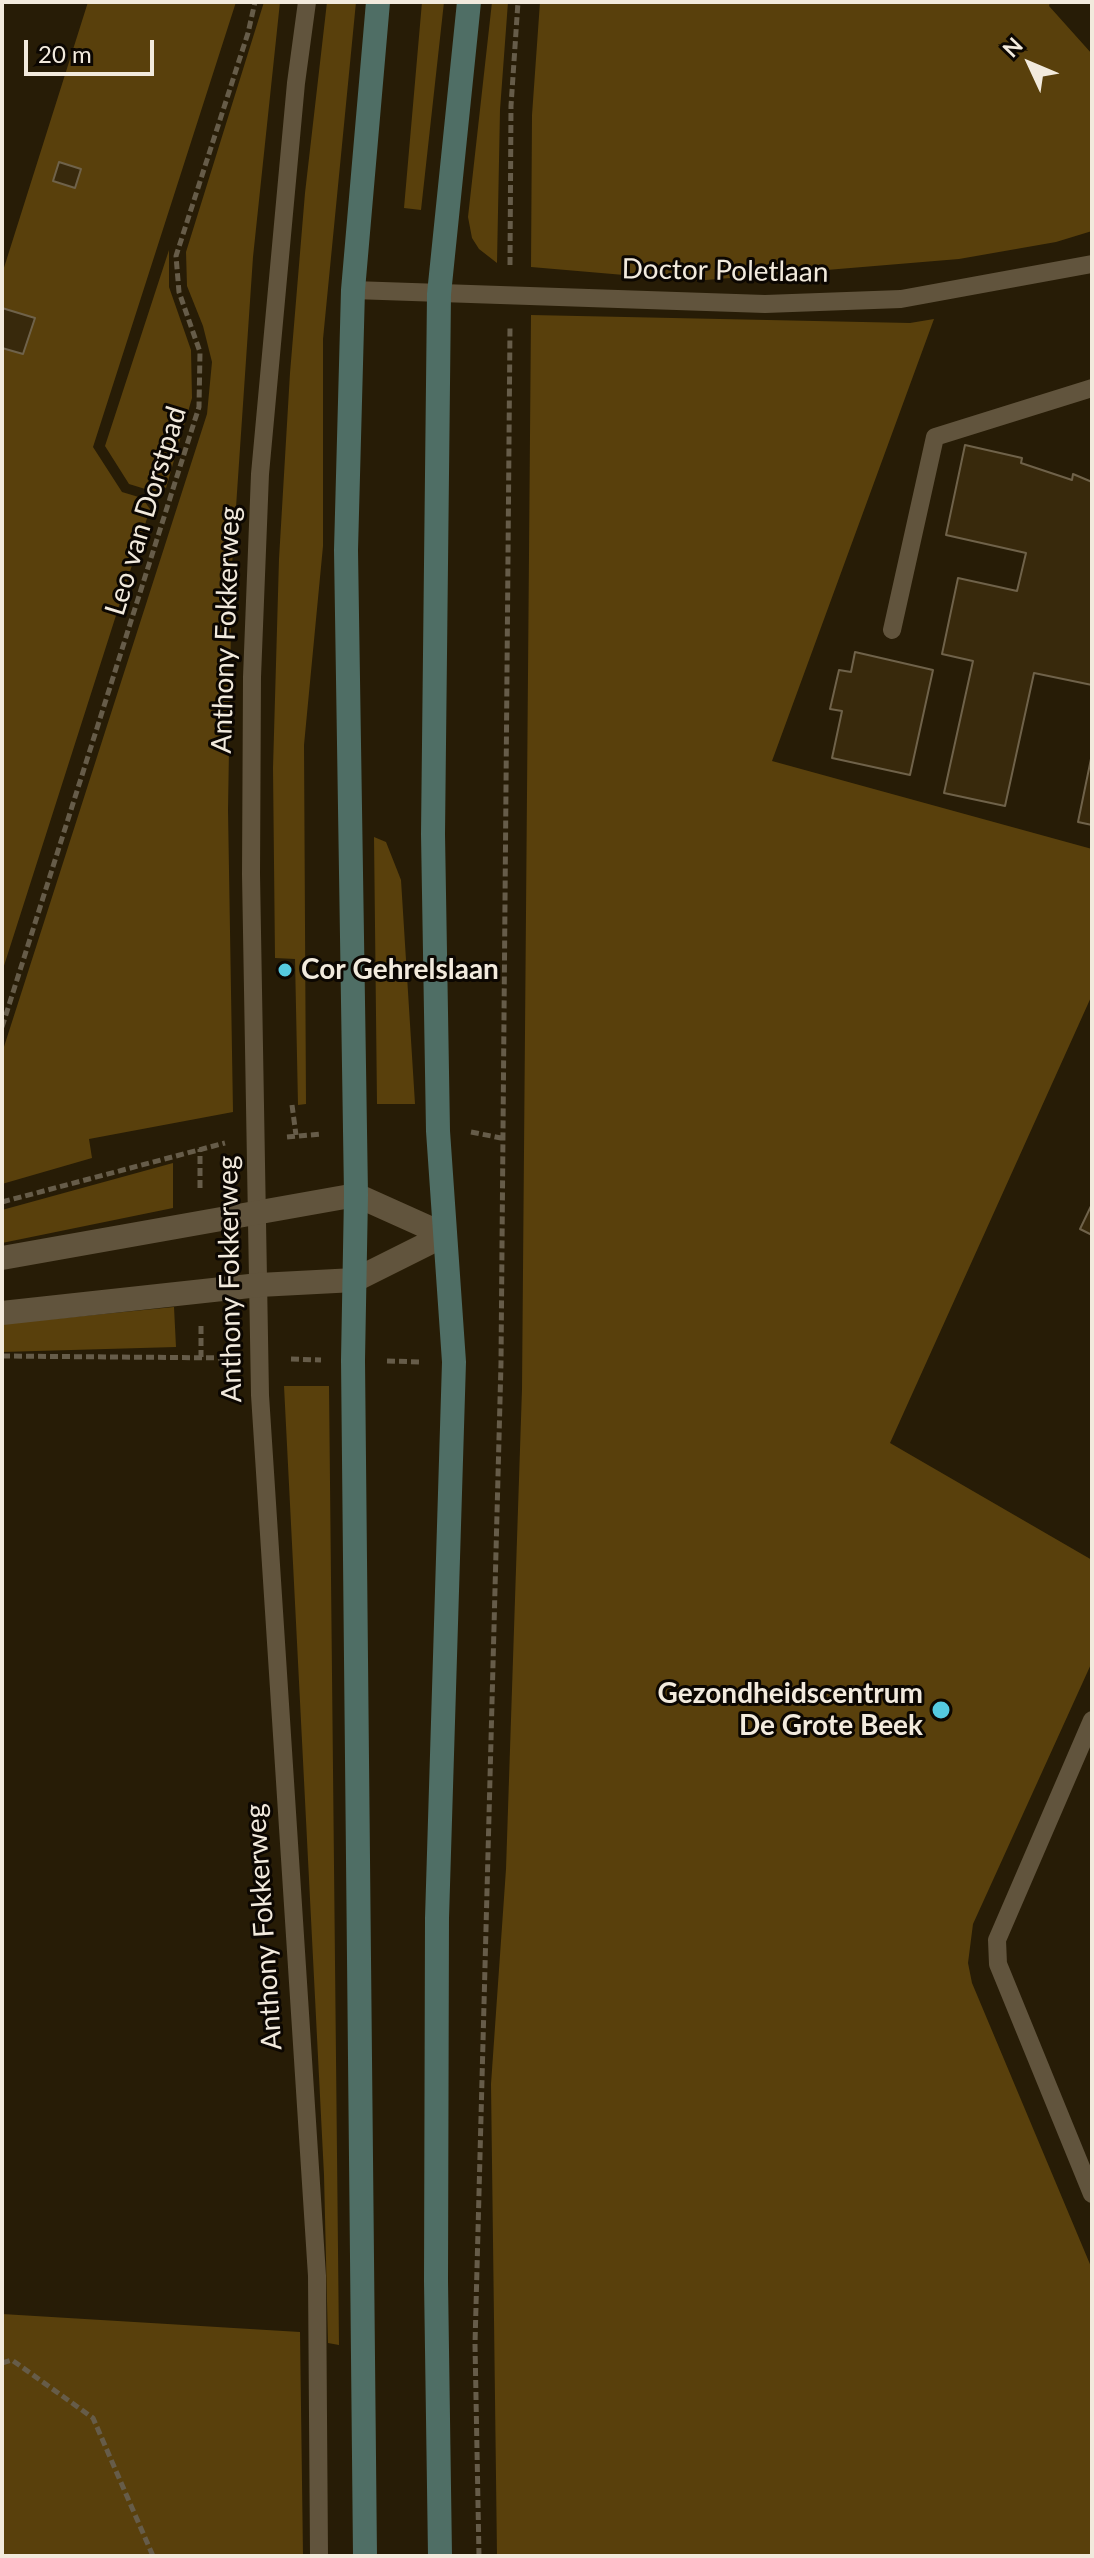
<!DOCTYPE html>
<html>
<head>
<meta charset="utf-8">
<style>
  body { margin:0 }
  #map { position:relative; width:1094px; height:2558px; overflow:hidden; background:#271c06; font-family:Lato,sans-serif }
  canvas { display:block }
  .frame { position:absolute; inset:0; border:4px solid #f2eadd; pointer-events:none }
  .north { position:absolute; left:990px; top:24px; width:80px; height:80px; -webkit-text-stroke:6px #0c0702; paint-order:stroke; rotate:314deg; font-size:22px; font-weight:700; line-height:32px; text-align:center; color:#f2eadd }
  .north::after { content:''; display:block; margin:auto; width:28px; height:36px; background:#f2eadd; clip-path:polygon(50% 0,100% 100%,50% 72%,0 100%) }
  .scale { position:absolute; left:24px; top:40px; width:130px; height:36px; box-sizing:border-box; border:4px solid #f2eadd; border-top:0; padding-left:10px; font-size:24px; line-height:28px; white-space:nowrap; color:#f2eadd; -webkit-text-stroke:6px #0c0702; paint-order:stroke }
</style>
</head>
<body>
<div id="map">
<canvas width="1094" height="2558"></canvas>
<div class="frame"></div>
<div class="north">N</div>
<div class="scale">20 m</div>
</div>
<script>
const ctx = document.querySelector('canvas').getContext('2d');
ctx.lineJoin = 'round';
function fillPath(path, color) { ctx.fillStyle = color; ctx.fill(path, 'evenodd'); }
const shape = rows => new Path2D(rows.map(r => 'M' + r).join(''));
function stroke(path, color, width, dash) { ctx.strokeStyle = color; ctx.lineWidth = width; ctx.lineCap = dash ? 'butt' : 'round'; ctx.setLineDash(dash || []); ctx.stroke(path); }
function drawText(font, color, halo, rows, align = 'center') {
  ctx.font = font + ' Lato,sans-serif'; ctx.lineWidth = 6; ctx.setLineDash([]); ctx.textBaseline = 'middle'; ctx.strokeStyle = halo; ctx.fillStyle = color; for (const [text, x, y, turn = 0] of rows) {
    ctx.save(); ctx.translate(x, y); ctx.rotate((+turn || 0) * Math.PI / 180); ctx.textAlign = isNaN(turn) ? turn : align; if (halo) ctx.strokeText(text, 0, 0); ctx.fillText(text, 0, 0); ctx.restore();
  }
}
const green = shape([
  [88,2,236,2,93,447,122,492,142,498,150,509,2,972,2,274],
  [264,2,280,2,253,257,232,566,228,810,233,1112,89,1139,92,1158,2,1184,2,1053,207,414,212,362,203,326,187,286,186,252],
  [327,2,356,2,323,339,323,546,304,745,306,1104,298,1105,295,959,275,958,273,768,279,559,290,373,305,193],
  [422,2,444,2,421,210,404,208],
  [492,2,508,2,500,110,497,263,479,249,472,238,468,217],
  [540,2,1050,2,1049,6,1092,54,1092,231,1056,242,959,259,694,281,531,267,532,115],
  [169,250,169,287,191,350,192,398,166,488,158,485,155,492,129,484,105,446],
  [531,315,910,323,934,319,772,761,1092,849,1092,995,890,1443,1092,1560,1092,1662,973,1924,968,1963,972,1983,1092,2269,1092,2556,497,2556,491,2084,506,1869,522,1389],
  [374,837,386,842,401,880,415,1104,377,1104],
  [173,1163,173,1208,2,1243,2,1210],
  [174,1307,176,1347,2,1352,2,1324],
  [284,1386,329,1386,339,2345,328,2343,324,2175],
  [2,2314,300,2332,303,2556,2,2556]
]);
const building = shape([
  [59,162,81,169,75,188,53,181,59,162],
  [2,308,35,318,23,354,2,348,2,308],
  [965,445,1022,458,1021,463,1072,480,1073,474,1092,482,1092,685,1034,673,1005,806,944,793,973,661,942,654,958,578,1017,591,1026,553,946,535,965,445],
  [855,652,933,670,910,775,832,758,842,711,830,709,839,670,851,672,855,652],
  [1092,754,1092,825,1078,822,1092,754],
  [1092,1204,1092,1235,1080,1229,1092,1204]
]);
const path = shape([
  [510,265,511,106,518,2],
  [2,1027,199,407,200,352,179,292,176,256,248,33,255,2],
  [292,1105,296,1135],
  [471,1132,501,1138],
  [287,1137,321,1134],
  [200,1188,200,1149],
  [2,1202,225,1143],
  [201,1326,201,1357],
  [2,1356,229,1358],
  [291,1359,321,1360],
  [387,1361,421,1362],
  [2,2363,12,2360,93,2418,153,2556],
  [479,2556,475,2344,501,1363,510,327]
]);
const service = shape([
  [307,2,296,83,260,474,252,677,251,874,260,1395,317,2276,319,2556],
  [353,290,765,304,901,299,1092,264],
  [892,630,935,437,1092,388],
  [1092,1720,997,1940,998,1964,1092,2194]
]);
const tertiary = shape([
  [2,1258,356,1195,445,1235,355,1280,259,1285,2,1313]
]);
const secondary = shape([
  [365,2556,353,1360,356,1195,346,550,353,290,378,2],
  [440,2556,436,2281,437,1918,454,1362,438,1131,433,834,439,294,469,2]
]);
const markers = [
  [285,970,8,"#55cae0"],
  [941,1710,10,"#55cae0"]
];
const streetNames = [
  ["Doctor Poletlaan",725,271,1],
  ["Leo van Dorstpad",146,511,-73],
  ["Anthony Fokkerweg",226,630,-88],
  ["Anthony Fokkerweg",230,1279,-91],
  ["Anthony Fokkerweg",264,1927,-94]
];
const poiNames = [
  ["Cor Gehrelslaan",301,970],
  ["Gezondheidscentrum",923,1694,"right"],
  ["De Grote Beek",923,1726,"right"]
];
fillPath(green, '#59400c');
fillPath(building, '#38290c');
stroke(building, '#6f624a', 2);
stroke(path, '#665c49', 5, [8, 4]);
stroke(service, '#61543d', 18);
stroke(tertiary, '#61543d', 24);
stroke(secondary, '#4f6e65', 24);
for (const [x, y, r, color] of markers) { const dot = new Path2D(); dot.arc(x, y, r, 0, 2 * Math.PI); ctx.fillStyle = color; ctx.fill(dot); stroke(dot, '#0c0702', 3); }
drawText('28px', '#f2eadd', '#0c0702', streetNames);
drawText('bold 28px', '#f2eadd', '#0c0702', poiNames, 'left');
</script>
</body>
</html>
